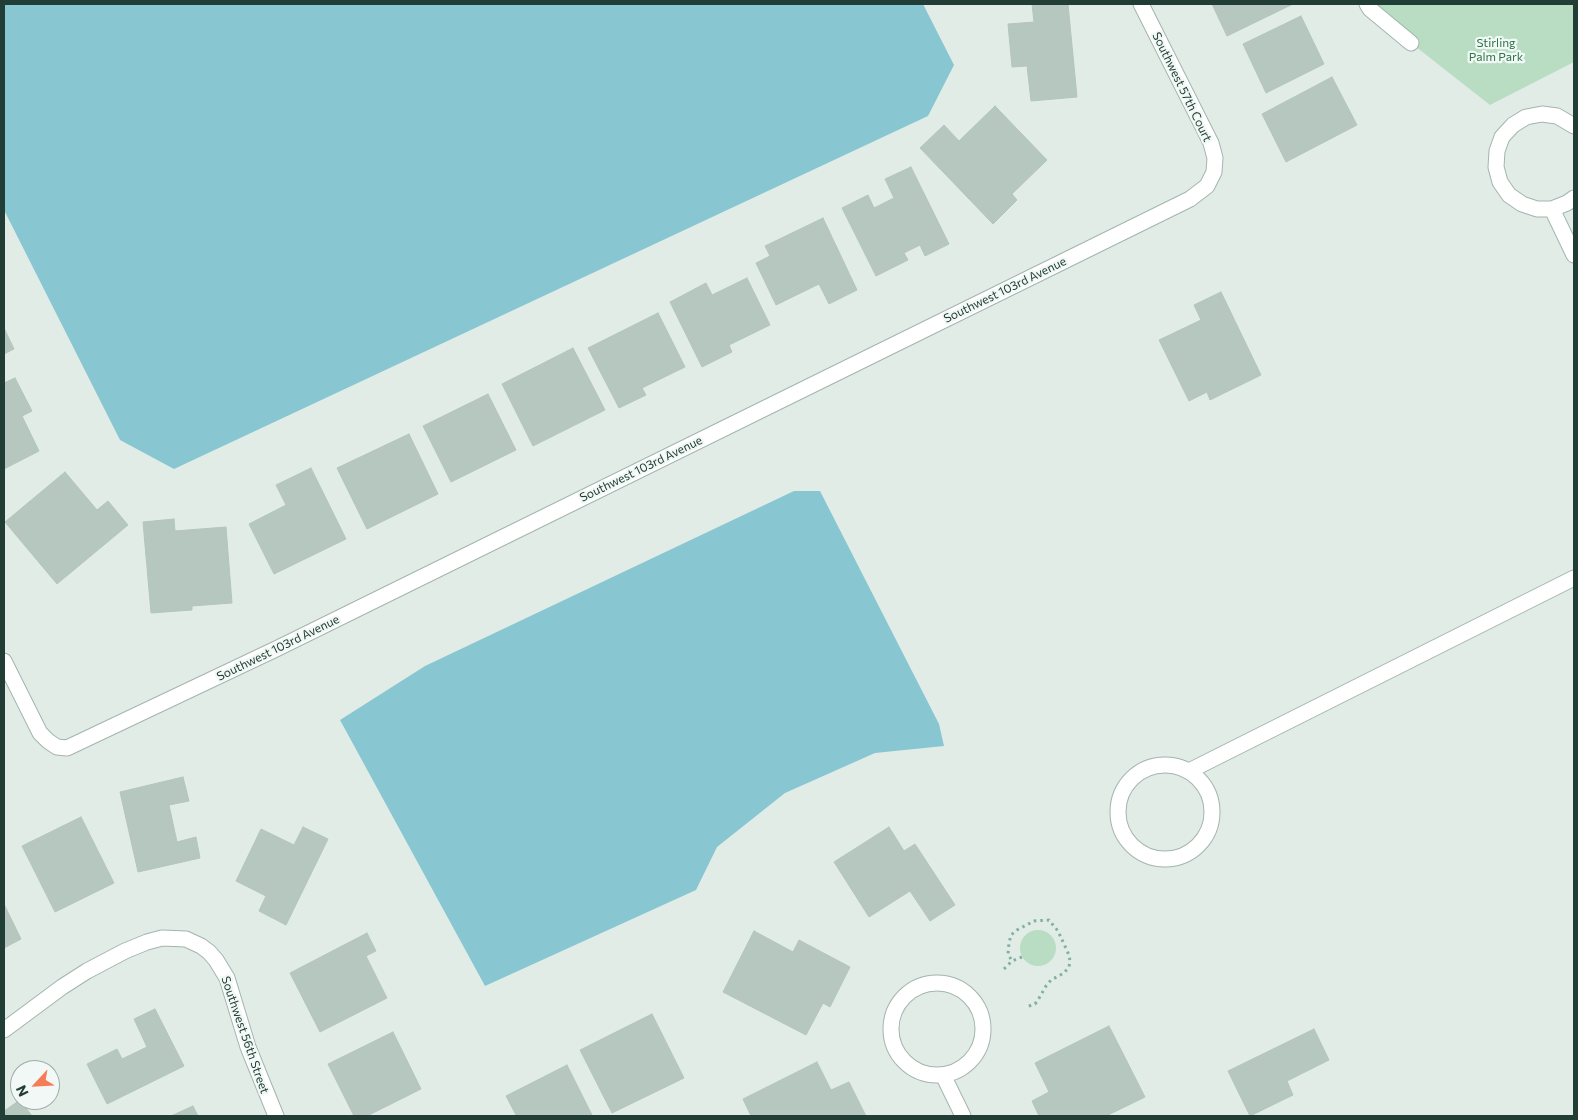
<!DOCTYPE html>
<html>
<head>
<meta charset="utf-8">
<style>
  body { margin:0 }
  #map { position:relative; width:1578px; height:1120px; overflow:hidden; background:#e1ece7; font-family:Commissioner,sans-serif }
  canvas { display:block }
  .frame { position:absolute; inset:0; border:5px solid #213d35; pointer-events:none }
  .north { position:absolute; left:10px; top:1060px; width:50px; height:50px; box-sizing:border-box; background:#f2f8f5; border:1px solid #9eada8; border-radius:50%; rotate:245deg; font-size:14px; font-weight:700; line-height:20px; text-align:center; color:#213d35 }
  .north::after { content:''; display:block; margin:auto; width:18px; height:22px; background:#f47d57; clip-path:polygon(50% 0,100% 100%,50% 72%,0 100%) }
</style>
</head>
<body>
<div id="map">
<canvas width="1578" height="1120"></canvas>
<div class="frame"></div>
<div class="north">N</div>
</div>
<script>
const ctx = document.querySelector('canvas').getContext('2d');
ctx.lineJoin = 'round';
function fillPath(path, color) { ctx.fillStyle = color; ctx.fill(path, 'evenodd'); }
const shape = rows => new Path2D(rows.map(r => 'M' + r).join(''));
function stroke(path, color, width, dash) { ctx.strokeStyle = color; ctx.lineWidth = width; ctx.lineCap = dash ? 'butt' : 'round'; ctx.setLineDash(dash || []); ctx.stroke(path); }
function drawText(font, color, halo, rows, align = 'center') {
  ctx.font = font + ' Commissioner,sans-serif'; ctx.lineWidth = 4.5; ctx.setLineDash([]); ctx.textBaseline = 'middle'; ctx.strokeStyle = halo; ctx.fillStyle = color; for (const [text, x, y, turn = 0] of rows) {
    ctx.save(); ctx.translate(x, y); ctx.rotate((+turn || 0) * Math.PI / 180); ctx.textAlign = isNaN(turn) ? turn : align; if (halo) ctx.strokeText(text, 0, 0); ctx.fillText(text, 0, 0); ctx.restore();
  }
}
const green = shape([
  [1367,4,1574,4,1574,62,1490,105,1411,43],
  '1020 948a18 18 0 1 1 36 0a18 18 0 1 1-36 0Z'
]);
const water = shape([
  [4,4,923,4,954,65,928,116,174,469,120,440,4,210],
  [794,491,820,491,939,724,944,746,875,753,785,793,717,847,696,890,485,986,340,720,425,666]
]);
const building = shape([
  [1032,4,1068,4,1077,97,1031,101,1027,66,1012,67,1008,24,1034,22,1032,4],
  [1212,4,1293,4,1227,36,1212,4],
  [1301,16,1324,64,1266,93,1243,44,1301,16],
  [1332,77,1357,125,1286,162,1262,114,1332,77],
  [995,106,1047,160,1012,194,1017,200,993,224,920,148,944,125,959,141,995,106],
  [911,167,949,244,925,256,920,245,904,253,908,260,876,276,842,208,868,195,874,208,894,198,885,179,911,167],
  [823,218,857,290,829,304,819,284,776,305,756,263,770,256,765,246,823,218],
  [747,278,770,325,729,345,732,352,702,367,670,302,706,283,712,295,747,278],
  [1221,292,1261,375,1210,400,1207,392,1189,401,1159,340,1201,320,1194,305,1221,292],
  [658,313,685,367,642,388,646,395,619,408,588,348,658,313],
  [4,328,14,349,4,354,4,328],
  [573,348,605,410,533,446,502,384,573,348],
  [15,378,32,411,22,416,39,451,4,469,4,383,15,378],
  [488,394,516,450,451,482,423,426,488,394],
  [409,434,438,494,367,529,337,468,409,434],
  [311,468,346,539,274,574,249,524,286,505,276,485,311,468],
  [65,472,97,510,108,501,128,525,57,584,5,522,65,472],
  [174,519,175,531,226,527,232,603,192,606,192,610,151,613,143,522,174,519],
  [183,777,189,801,169,805,177,842,196,837,200,858,138,872,120,792,183,777],
  [81,817,114,883,55,912,22,846,81,817],
  [303,827,328,839,286,925,259,911,266,896,236,881,261,829,294,845,303,827],
  [889,827,904,851,915,844,955,905,930,921,910,891,869,917,834,862,889,827],
  [4,904,21,939,4,948,4,904],
  [754,931,793,952,799,940,850,967,830,1007,823,1003,806,1035,723,992,754,931],
  [367,933,376,951,366,956,387,998,320,1032,290,973,367,933],
  [155,1009,184,1066,107,1104,87,1064,117,1049,122,1059,147,1047,134,1019,155,1009],
  [652,1014,684,1078,612,1113,580,1050,652,1014],
  [1109,1026,1145,1097,1106,1116,1039,1116,1032,1101,1049,1092,1035,1063,1109,1026],
  [1314,1029,1329,1060,1287,1081,1293,1095,1250,1116,1228,1071,1314,1029],
  [393,1032,421,1089,367,1116,354,1116,328,1064,393,1032],
  [817,1062,831,1090,849,1082,866,1116,751,1116,743,1099,817,1062],
  [567,1065,592,1115,588,1116,514,1116,516,1115,506,1096,567,1065],
  [20,1100,32,1116,4,1116,4,1111,20,1100],
  [193,1106,198,1116,171,1116,193,1106]
]);
const path = shape([
  [1022,957,1012,961,1008,954,1009,943,1011,935,1017,930,1034,921,1049,920,1058,931,1069,955,1070,961,1069,967,1064,973,1051,980,1046,986,1038,1000,1035,1004,1026,1007],
  [1004,969,1012,961]
]);
const minor = shape([
  [1367,4,1370,9,1411,43],
  [1574,126,1557,116,1542,114,1526,117,1513,125,1502,137,1497,151,1496,167,1500,182,1509,195,1522,204,1537,209,1552,209,1567,203,1574,198],
  [1552,209,1574,255],
  [4,661,40,733,48,741,57,747,67,748,276,649,1190,199,1207,186,1214,172,1215,158,1211,143,1141,4],
  '1118 812a47 47 0 1 1 94 0a47 47 0 1 1-94 0Z',
  [1189,771,1574,578],
  '891 1029a46 46 0 1 1 92 0a46 46 0 1 1-92 0Z',
  [4,1030,62,987,87,971,125,951,147,942,162,938,186,939,201,946,209,952,216,960,227,978,248,1047,276,1116],
  [943,1075,963,1116]
]);
const parkNames = [
  ["Stirling",1496,43],
  ["Palm Park",1496,57]
];
const streetNames = [
  ["Southwest 57th Court",1182,87,64],
  ["Southwest 103rd Avenue",1005,290,-26],
  ["Southwest 103rd Avenue",641,469,-26],
  ["Southwest 103rd Avenue",278,648,-26],
  ["Southwest 56th Street",245,1035,71]
];
fillPath(green, '#b9ddc3');
fillPath(water, '#88c7d2');
fillPath(building, '#b6c7c0');
stroke(building, '#b3c5be', 1);
stroke(minor, '#a4b4ae', 17);
stroke(path, '#81b0a1', 3, [2.5, 4]);
stroke(minor, '#fff', 15);
drawText('12px', '#2b7447', '#f2f8f5', parkNames);
drawText('12px', '#213d35', '#f2f8f5', streetNames);
</script>
</body>
</html>
